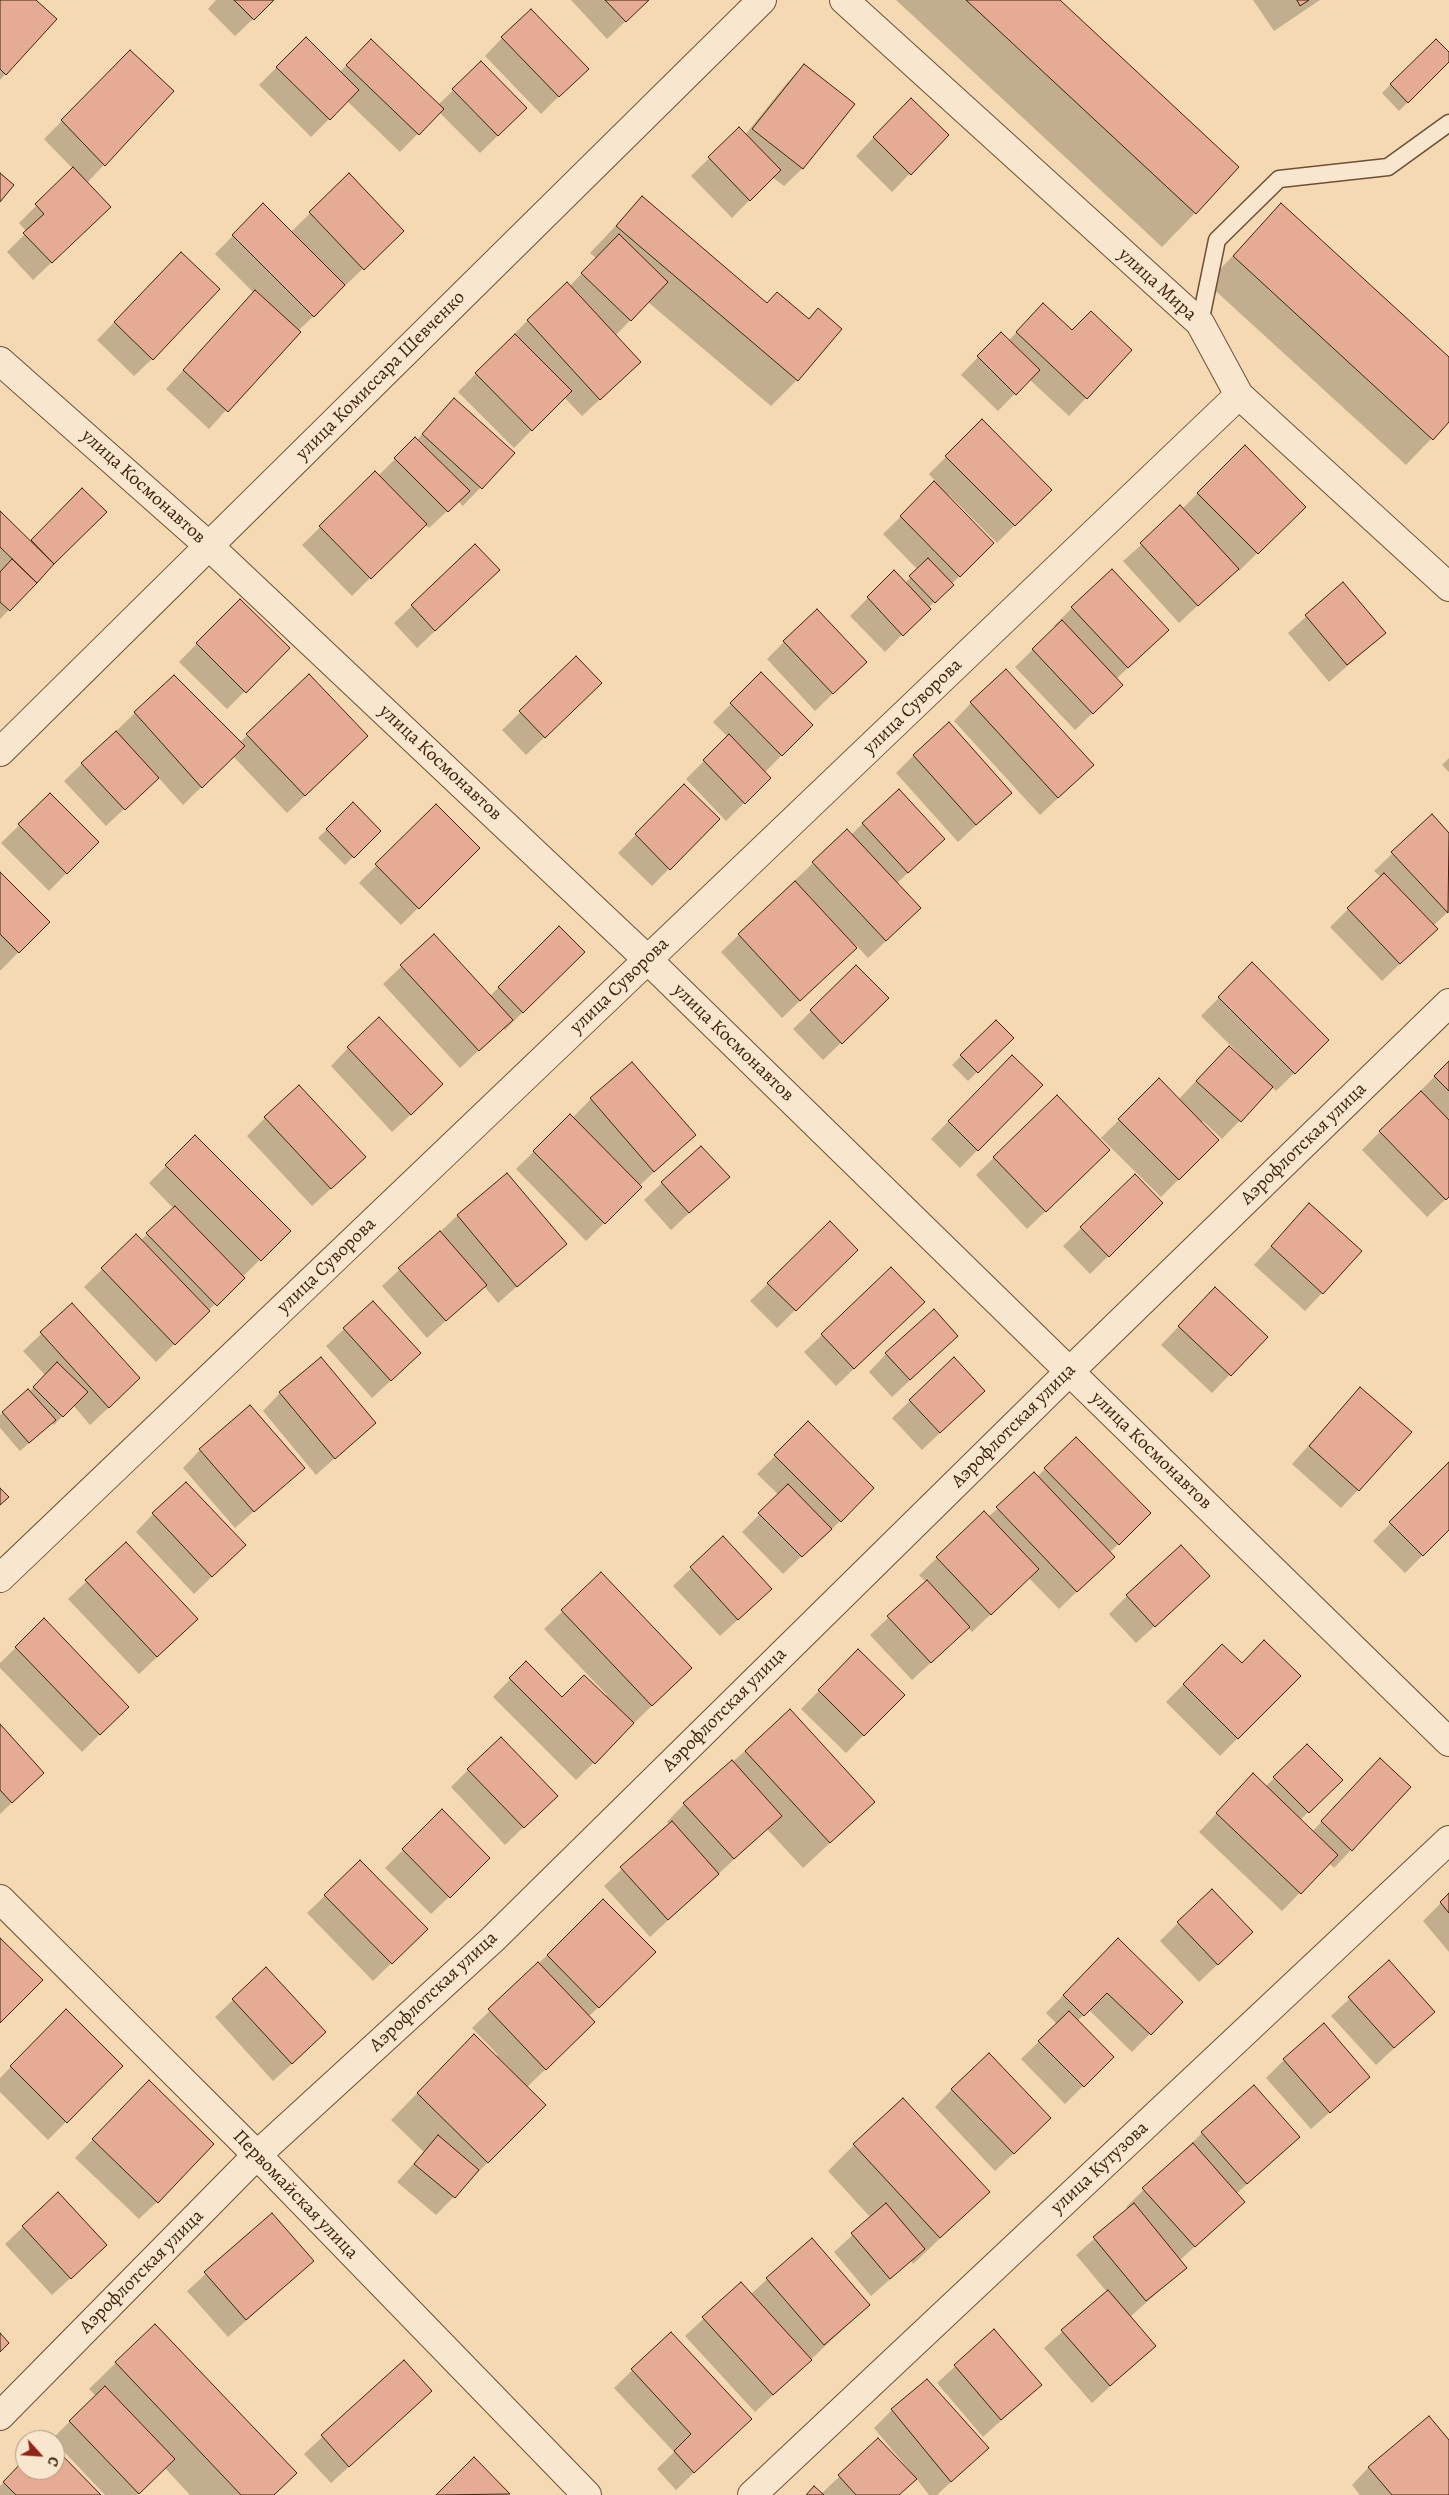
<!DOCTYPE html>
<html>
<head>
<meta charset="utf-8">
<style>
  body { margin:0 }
  #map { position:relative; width:1449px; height:2495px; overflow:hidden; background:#f4d9b3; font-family:Alegreya,serif }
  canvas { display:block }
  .north { position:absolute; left:15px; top:2430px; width:50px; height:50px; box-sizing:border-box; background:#f8e6ce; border:1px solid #af9881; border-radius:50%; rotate:116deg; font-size:14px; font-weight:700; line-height:20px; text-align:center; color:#41220e }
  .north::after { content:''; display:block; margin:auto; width:18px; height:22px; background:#8f2418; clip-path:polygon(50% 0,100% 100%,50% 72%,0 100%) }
</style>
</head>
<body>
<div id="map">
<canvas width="1449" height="2495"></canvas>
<div class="north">С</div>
</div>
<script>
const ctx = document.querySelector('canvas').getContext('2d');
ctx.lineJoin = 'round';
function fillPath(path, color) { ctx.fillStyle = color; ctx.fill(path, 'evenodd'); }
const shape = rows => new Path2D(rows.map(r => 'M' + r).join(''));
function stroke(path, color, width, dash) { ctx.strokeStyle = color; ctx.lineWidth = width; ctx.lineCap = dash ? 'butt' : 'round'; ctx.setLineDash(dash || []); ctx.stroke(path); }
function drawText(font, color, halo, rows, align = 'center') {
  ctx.font = font + ' Alegreya,serif'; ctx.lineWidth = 4.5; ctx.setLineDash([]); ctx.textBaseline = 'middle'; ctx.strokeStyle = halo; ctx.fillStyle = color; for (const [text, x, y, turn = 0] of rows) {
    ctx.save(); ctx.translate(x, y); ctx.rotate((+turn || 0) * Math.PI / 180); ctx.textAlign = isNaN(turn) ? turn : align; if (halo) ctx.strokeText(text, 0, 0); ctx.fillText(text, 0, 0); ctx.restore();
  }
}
const shadow = shape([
  [0,0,34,0,5,74,0,80],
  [216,0,273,0,235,36,208,9],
  [571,0,648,0,607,39],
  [896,0,1058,0,1195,213,1162,247],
  [1253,0,1320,0,1274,31],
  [306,38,340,72,353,58,438,105,481,63,526,108,480,153,439,112,400,152,347,101,311,137,259,85],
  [502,38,569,86,541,114,485,56],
  [1436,40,1449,54,1449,61,1399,111,1382,93],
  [130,52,172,91,87,183,92,224,33,280,7,252,27,232,19,223,73,169,44,139],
  [804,65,853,105,802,169,784,186,772,177,732,218,691,176,739,129,745,135,787,83],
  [893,117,947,135,892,192,856,156],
  [349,175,402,231,298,331,209,429,166,389,254,293,215,254,263,205,291,232],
  [642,198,766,304,808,320,818,310,797,380,771,406,648,302,615,336,621,380,582,416,564,397,514,448,458,392,528,320,569,287,596,258,590,253],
  [1281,205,1449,359,1449,420,1406,465,1207,283],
  [164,271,152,359,134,376,97,340],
  [1026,323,1086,398,1069,416,1029,379,998,411,961,375,1001,333,1009,340],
  [437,418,513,453,463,506,458,501,429,528,424,524,352,596,302,545,375,473,378,476,415,439,417,440],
  [982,421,1050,490,997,543,949,495,948,497,992,543,885,652,850,616,894,572,905,583,918,570,883,534,936,482,929,474],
  [1245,447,1304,507,1239,571,1237,569,1179,623,1123,561,1182,509],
  [82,490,105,512,0,619,0,513,30,542],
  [1343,583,1385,633,1329,682,1288,633],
  [481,588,417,648,394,623,412,606],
  [240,600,288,648,227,709,179,662],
  [1072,608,1149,648,1116,679,1104,702,1075,730,1015,667,1056,627,1054,626],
  [784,642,848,679,815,711,767,659],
  [576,658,582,701,526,755,502,730],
  [761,674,812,725,764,773,769,778,726,821,686,779,728,737,713,722],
  [309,676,349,754,287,813,233,756,183,805,158,777,106,826,64,781,135,713,239,743],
  [971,703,1074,783,1040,815,954,721],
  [914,755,1011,793,958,842,896,773],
  [1449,758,1449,772,1442,765],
  [684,786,718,819,652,886,618,853],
  [50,795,97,842,49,891,1,843],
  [353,804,379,831,345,865,318,838],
  [436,805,478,848,401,925,359,883],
  [1432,816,1449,835,1449,911,1433,926,1418,947,1382,981,1330,927,1381,877,1374,871],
  [863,823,926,856,896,884,902,926,868,958,857,946,782,1018,721,952,813,863,851,835],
  [0,873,48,922,1,970,0,970],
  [559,928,583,952,505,1030,503,1028,460,1068,383,984,434,936,490,996],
  [1252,964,1328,1040,1276,1091,1272,1087,1222,1139,1203,1121,1201,1123,1218,1140,1161,1197,1101,1138,1159,1080,1178,1100,1211,1065,1241,1056,1201,1016],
  [856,967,869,1016,823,1060,793,1029],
  [996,1021,1012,1038,968,1081,952,1065],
  [348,1048,424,1102,392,1132,331,1066],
  [1012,1057,1041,1085,960,1168,931,1139],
  [1449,1062,1449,1196,1427,1217,1362,1150],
  [1057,1096,1091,1168,1027,1229,976,1175],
  [591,1099,694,1135,639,1186,641,1187,586,1241,516,1169,570,1116,572,1118],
  [265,1118,346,1175,312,1206,247,1136],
  [195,1137,289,1231,156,1362,84,1287,136,1236,140,1241,174,1209,149,1183],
  [507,1174,565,1244,498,1303,484,1286,427,1338,382,1286,457,1216],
  [1135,1176,1162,1203,1090,1274,1063,1246],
  [728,1177,671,1230,644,1200,662,1183],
  [1309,1205,1322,1293,1305,1311,1254,1265],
  [830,1223,856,1250,777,1328,750,1301],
  [373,1302,401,1371,372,1398,326,1346],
  [72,1305,121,1396,90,1425,73,1405,54,1425,52,1423,20,1451,0,1428,0,1415,28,1391,29,1392,45,1375,23,1351],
  [1198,1306,1266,1337,1212,1393,1161,1345],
  [905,1320,836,1386,804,1352,822,1335],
  [939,1353,892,1397,869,1372,886,1354],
  [954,1359,984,1391,922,1450,892,1418],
  [1360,1388,1358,1490,1341,1508,1292,1464],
  [280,1393,374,1423,316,1475,263,1411],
  [808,1423,873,1488,822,1539,821,1537,783,1574,742,1532,779,1495,757,1474],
  [1076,1438,1150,1513,1109,1553,1095,1574,1059,1609,1029,1578,972,1632,968,1628,912,1680,870,1635,926,1582,919,1575,937,1558,1037,1477],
  [200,1450,303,1468,235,1528,183,1468],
  [1449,1464,1449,1529,1405,1573,1373,1541],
  [153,1514,226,1563,194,1594,136,1532],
  [723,1538,753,1606,720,1636,673,1586],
  [126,1544,178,1637,139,1674,68,1599],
  [601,1574,673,1685,576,1780,493,1697,526,1663,562,1699,607,1695,544,1629],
  [1190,1594,1136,1643,1109,1614,1127,1596],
  [44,1620,127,1707,82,1752,0,1668,0,1663],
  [1222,1645,1241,1664,1299,1676,1220,1756,1166,1702],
  [858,1651,903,1695,846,1753,801,1709],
  [0,1726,43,1773,0,1814],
  [1307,1746,1323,1798,1300,1820,1312,1832,1362,1777,1351,1850,1334,1868,1329,1863,1282,1911,1199,1832,1236,1793,1265,1787],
  [745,1751,874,1802,803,1868,767,1829,650,1937,604,1886,669,1825,667,1822,684,1804],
  [468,1770,538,1813,505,1845,451,1787],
  [442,1811,489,1858,431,1914,385,1868],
  [360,1862,426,1929,373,1981,307,1913],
  [1449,1895,1449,1952,1423,1921],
  [603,1901,637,1970,588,2017,576,2040,527,2087,544,2105,436,2215,397,2182,424,2152,391,2120,448,2062,498,2055,472,2028],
  [1178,1923,1233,1950,1199,1982,1160,1941],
  [1100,1958,1181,2002,1132,2052,1089,2010,1077,2021,1112,2057,1065,2104,1021,2059,1057,2024,1046,2013],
  [1389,1962,1433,2012,1376,2065,1331,2016],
  [233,2000,307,2050,273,2081,215,2017],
  [66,2011,121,2066,48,2140,0,2092,0,2078],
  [1284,2060,1369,2077,1311,2129,1266,2078],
  [952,2089,1032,2136,995,2171,935,2107],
  [131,2100,157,2202,139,2219,75,2158],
  [1202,2133,1280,2155,1236,2194,1243,2202,1179,2261,1185,2268,1130,2317,1154,2346,1092,2403,1044,2348,1107,2292,1076,2255,1128,2209,1126,2207],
  [854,2145,989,2192,913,2264,911,2261,871,2296,834,2252,871,2218,828,2171],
  [272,2214,313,2261,228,2337,187,2291],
  [23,2227,87,2263,52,2295,5,2244],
  [811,2239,869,2305,755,2412,685,2336,741,2284,751,2294],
  [155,2325,273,2495,190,2495,165,2468,137,2495,105,2495,52,2439,96,2396,89,2389],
  [994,2331,1040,2385,983,2437,937,2383],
  [671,2333,732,2436,676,2490,657,2469,674,2452,614,2388],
  [403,2362,412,2409,331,2483,304,2454],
  [892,2410,987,2448,937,2495,929,2495,916,2478,899,2495,807,2495,821,2494,878,2440,907,2471,908,2469,874,2428],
  [1449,2442,1449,2495,1360,2495,1352,2485,1369,2467],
  [55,2450,99,2495,0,2495,0,2486,25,2461,25,2470,55,2470],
  [474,2459,508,2494,507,2495,438,2495]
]);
const building = shape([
  [0,0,36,0,57,19,6,75,0,69,0,0],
  [234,0,274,0,254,20,234,0],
  [605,0,649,0,626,22,605,0],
  [966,0,1060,0,1239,167,1196,214,966,0],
  [1297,0,1309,0,1300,6,1297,0],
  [531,9,589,69,559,97,501,37,531,9],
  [306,37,359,90,330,120,276,67,306,37],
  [371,39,444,109,419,135,346,65,371,39],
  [1436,39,1449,52,1449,62,1408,103,1390,84,1436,39],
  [130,50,174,91,105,166,61,120,130,50],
  [481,61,527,108,498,136,452,89,481,61],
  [804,64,855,104,803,169,752,129,804,64],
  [911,98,949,135,911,175,873,137,911,98],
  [739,127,781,170,750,201,708,157,739,127],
  [73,167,111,207,52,263,23,233,44,214,35,204,73,167],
  [0,173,14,185,0,202,0,173],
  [349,173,404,231,364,270,309,212,349,173],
  [642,196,767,303,777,292,809,319,818,308,842,329,798,381,616,226,642,196],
  [263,203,345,285,314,317,232,235,263,203],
  [1281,203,1449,357,1449,422,1433,440,1233,256,1281,203],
  [619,234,668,282,631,321,581,273,619,234],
  [181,252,220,289,153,360,114,322,181,252],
  [567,282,641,362,600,400,527,320,567,282],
  [255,290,301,332,228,412,183,370,255,290],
  [1043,303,1072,330,1091,311,1132,350,1087,399,1016,332,1043,303],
  [1001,332,1040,370,1016,395,977,356,1001,332],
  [515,334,572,391,532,431,475,373,515,334],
  [454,398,515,453,482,489,422,434,454,398],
  [982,419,1052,490,1015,526,945,456,982,419],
  [415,437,470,491,448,512,394,458,415,437],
  [1245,445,1306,507,1258,554,1197,493,1245,445],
  [375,471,427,524,371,579,319,526,375,471],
  [934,481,994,543,960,577,900,516,934,481],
  [82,488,107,512,54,564,31,540,82,488],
  [1180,505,1239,569,1198,606,1140,543,1180,505],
  [0,511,54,564,37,583,0,547,0,511],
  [475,544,500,570,435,631,411,605,475,544],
  [928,558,954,585,935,603,909,576,928,558],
  [12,559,37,583,10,611,0,602,0,572,12,559],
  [1112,569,1169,630,1128,668,1071,607,1112,569],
  [894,570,931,609,903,636,867,597,894,570],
  [1343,582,1386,633,1347,665,1305,615,1343,582],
  [240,599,290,648,246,693,196,643,240,599],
  [817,609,867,662,833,694,783,641,817,609],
  [1062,620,1123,685,1093,714,1032,649,1062,620],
  [576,656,602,683,545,738,519,711,576,656],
  [1006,669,1094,765,1058,798,970,702,1006,669],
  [761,672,813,725,782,756,730,703,761,672],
  [309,674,368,736,305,796,246,734,309,674],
  [174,675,245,746,202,788,134,712,174,675],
  [949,722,1012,793,976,825,913,755,949,722],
  [116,731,159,778,125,810,81,763,116,731],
  [729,734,771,778,745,804,703,760,729,734],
  [684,784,720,819,670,870,635,834,684,784],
  [899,789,945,839,908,873,862,823,899,789],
  [50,793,99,842,67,874,18,824,50,793],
  [353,802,381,831,354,858,326,829,353,802],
  [436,804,480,848,419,909,375,864,436,804],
  [1432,814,1449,833,1448,913,1391,852,1432,814],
  [847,829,921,908,886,941,812,862,847,829],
  [0,872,50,922,19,953,0,934,0,872],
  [1384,873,1438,929,1400,964,1347,908,1384,873],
  [795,881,857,948,800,1001,738,934,795,881],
  [559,926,585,952,523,1013,498,987,559,926],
  [434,934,513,1020,479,1051,400,965,434,934],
  [1252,962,1329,1040,1295,1074,1218,997,1252,962],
  [856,965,889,998,842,1044,810,1010,856,965],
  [379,1017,443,1084,411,1115,347,1047,379,1017],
  [996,1020,1014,1038,978,1073,960,1055,996,1020],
  [1229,1046,1273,1087,1241,1122,1196,1081,1229,1046],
  [1012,1055,1043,1085,978,1151,948,1121,1012,1055],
  [1449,1061,1449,1091,1434,1076,1449,1061],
  [632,1062,696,1135,654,1172,590,1098,632,1062],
  [1159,1078,1219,1140,1179,1180,1118,1119,1159,1078],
  [299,1085,366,1157,331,1189,264,1117,299,1085],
  [1421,1091,1449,1120,1449,1197,1446,1200,1379,1131,1421,1091],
  [1057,1095,1110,1150,1046,1212,993,1157,1057,1095],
  [570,1114,642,1187,605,1224,533,1151,570,1114],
  [195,1135,291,1231,261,1261,165,1165,195,1135],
  [701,1146,730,1177,689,1213,661,1182,701,1146],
  [507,1173,567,1244,517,1287,457,1215,507,1173],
  [1135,1174,1163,1203,1109,1257,1080,1227,1135,1174],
  [1309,1203,1362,1251,1323,1294,1271,1246,1309,1203],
  [175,1206,245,1278,217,1306,146,1233,175,1206],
  [830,1221,858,1250,796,1311,767,1283,830,1221],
  [440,1231,487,1285,446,1321,398,1268,440,1231],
  [136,1234,210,1311,175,1345,101,1268,136,1234],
  [891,1267,925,1302,854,1369,821,1334,891,1267],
  [1215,1287,1268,1337,1231,1376,1178,1326,1215,1287],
  [373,1301,421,1353,391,1381,343,1328,373,1301],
  [72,1303,140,1378,109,1408,40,1332,72,1303],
  [934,1309,958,1336,910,1380,885,1353,934,1309],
  [321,1357,376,1423,335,1459,279,1392,321,1357],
  [954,1357,985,1391,940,1433,909,1400,954,1357],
  [57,1362,88,1392,63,1417,33,1387,57,1362],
  [1360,1387,1412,1432,1359,1491,1309,1446,1360,1387],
  [28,1389,56,1420,29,1443,2,1412,28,1389],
  [250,1405,305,1468,254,1512,199,1449,250,1405],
  [808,1421,874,1488,841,1522,774,1455,808,1421],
  [1076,1437,1151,1513,1119,1545,1044,1468,1076,1437],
  [1449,1462,1449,1530,1423,1556,1389,1522,1449,1462],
  [1034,1472,1115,1557,1077,1592,996,1507,1034,1472],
  [186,1482,246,1545,212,1577,152,1513,186,1482],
  [788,1484,832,1529,802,1557,758,1513,788,1484],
  [0,1488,9,1497,0,1505,0,1488],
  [984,1511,1039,1569,991,1615,936,1557,984,1511],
  [723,1536,772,1589,738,1620,690,1567,723,1536],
  [126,1542,198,1619,157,1657,85,1580,126,1542],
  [1181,1545,1210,1576,1155,1627,1126,1595,1181,1545],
  [601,1572,692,1668,652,1706,561,1610,601,1572],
  [927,1580,970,1627,931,1663,887,1616,927,1580],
  [44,1618,129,1707,100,1735,15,1647,44,1618],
  [1264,1640,1301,1676,1238,1739,1183,1684,1222,1644,1242,1663,1264,1640],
  [858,1649,905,1695,864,1736,818,1690,858,1649],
  [526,1661,562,1697,584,1675,634,1723,595,1764,509,1678,526,1661],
  [790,1709,875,1802,830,1843,745,1751,790,1709],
  [0,1724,44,1773,12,1803,0,1790,0,1724],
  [501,1737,558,1796,524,1828,467,1769,501,1737],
  [1307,1744,1343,1780,1309,1813,1273,1777,1307,1744],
  [1380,1758,1411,1787,1352,1851,1321,1821,1380,1758],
  [732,1760,782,1816,734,1859,683,1803,732,1760],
  [1253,1773,1338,1855,1301,1894,1216,1813,1253,1773],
  [442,1809,490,1858,450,1898,402,1849,442,1809],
  [672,1821,719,1874,668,1920,620,1867,672,1821],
  [360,1860,428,1929,392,1964,324,1895,360,1860],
  [1212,1889,1253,1932,1218,1965,1177,1922,1212,1889],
  [1449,1893,1449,1913,1440,1902,1449,1893],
  [603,1899,656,1952,599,2008,547,1955,603,1899],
  [0,1938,43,1980,0,2023,0,1938],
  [1118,1938,1183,2002,1151,2035,1107,1993,1084,2016,1063,1995,1118,1938],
  [1389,1960,1435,2012,1394,2048,1348,1997,1389,1960],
  [538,1962,595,2022,546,2070,488,2009,538,1962],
  [266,1967,326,2032,292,2064,232,1999,266,1967],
  [66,2009,123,2066,67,2123,10,2066,66,2009],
  [1069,2011,1114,2057,1084,2087,1038,2041,1069,2011],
  [1324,2023,1370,2077,1330,2113,1283,2059,1324,2023],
  [474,2034,546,2105,488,2163,417,2093,474,2034],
  [989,2053,1051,2118,1014,2154,951,2089,989,2053],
  [149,2080,214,2144,158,2203,92,2139,149,2080],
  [1254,2085,1300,2137,1247,2184,1201,2132,1254,2085],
  [903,2098,990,2192,940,2238,853,2144,903,2098],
  [438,2135,479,2170,455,2198,414,2164,438,2135],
  [1193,2143,1245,2202,1195,2247,1142,2188,1193,2143],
  [58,2192,107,2245,71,2279,22,2226,58,2192],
  [886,2203,925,2249,890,2279,851,2233,886,2203],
  [1134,2203,1187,2268,1146,2301,1093,2237,1134,2203],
  [272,2213,314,2261,246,2320,204,2272,272,2213],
  [812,2238,870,2305,824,2345,766,2278,812,2238],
  [741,2282,812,2360,773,2395,702,2317,741,2282],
  [1108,2290,1156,2346,1110,2386,1061,2330,1108,2290],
  [155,2324,297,2473,274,2495,241,2495,115,2362,155,2324],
  [994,2329,1042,2385,1001,2420,954,2365,994,2329],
  [671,2332,752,2419,694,2473,674,2451,691,2434,631,2369,671,2332],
  [0,2333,9,2343,0,2352,0,2333],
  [404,2360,432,2391,349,2467,321,2435,404,2360],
  [927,2379,989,2448,951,2482,891,2409,927,2379],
  [105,2386,175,2459,139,2494,69,2421,105,2386],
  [1429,2416,1449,2440,1449,2495,1392,2495,1368,2467,1429,2416],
  [878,2438,917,2479,899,2495,856,2495,838,2475,878,2438],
  [55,2448,101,2495,16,2495,3,2482,25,2459,25,2470,55,2470,55,2448],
  [474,2457,510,2494,436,2495,474,2457],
  [814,2486,824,2495,806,2495,814,2486]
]);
const lane = shape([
  [1200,323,1217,240,1279,179,1388,167,1449,123]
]);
const street = shape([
  [844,0,1200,323,1239,395,1449,587],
  [0,361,209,546,648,960,1449,1742],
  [0,752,762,0],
  [0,1578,1239,395],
  [0,1899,257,2155,587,2495],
  [0,2416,257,2155,493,1939,1070,1371,1449,1003],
  [752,2495,1449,1840]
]);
const streetNames = [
  ["улица Мира",1157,285,42],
  ["улица Комиссара Шевченко",381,376,-45],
  ["улица Космонавтов",143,487,42],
  ["улица Суворова",913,707,-44],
  ["улица Космонавтов",440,763,43],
  ["улица Суворова",620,986,-44],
  ["улица Космонавтов",733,1043,44],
  ["Аэрофлотская улица",1304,1144,-44],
  ["улица Суворова",327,1266,-44],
  ["Аэрофлотская улица",1014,1426,-45],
  ["улица Космонавтов",1151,1451,44],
  ["Аэрофлотская улица",725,1710,-45],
  ["Аэрофлотская улица",434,1992,-43],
  ["улица Кутузова",1100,2168,-43],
  ["Первомайская улица",295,2195,46],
  ["Аэрофлотская улица",142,2272,-45]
];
fillPath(shadow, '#0003');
fillPath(building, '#e5ab94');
stroke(building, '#41220e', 1);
stroke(lane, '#6e5037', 19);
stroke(street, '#6e5037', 30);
stroke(lane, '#f8e6ce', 16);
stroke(street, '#f8e6ce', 28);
drawText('19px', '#41220e', '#f8e6ce', streetNames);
</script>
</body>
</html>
